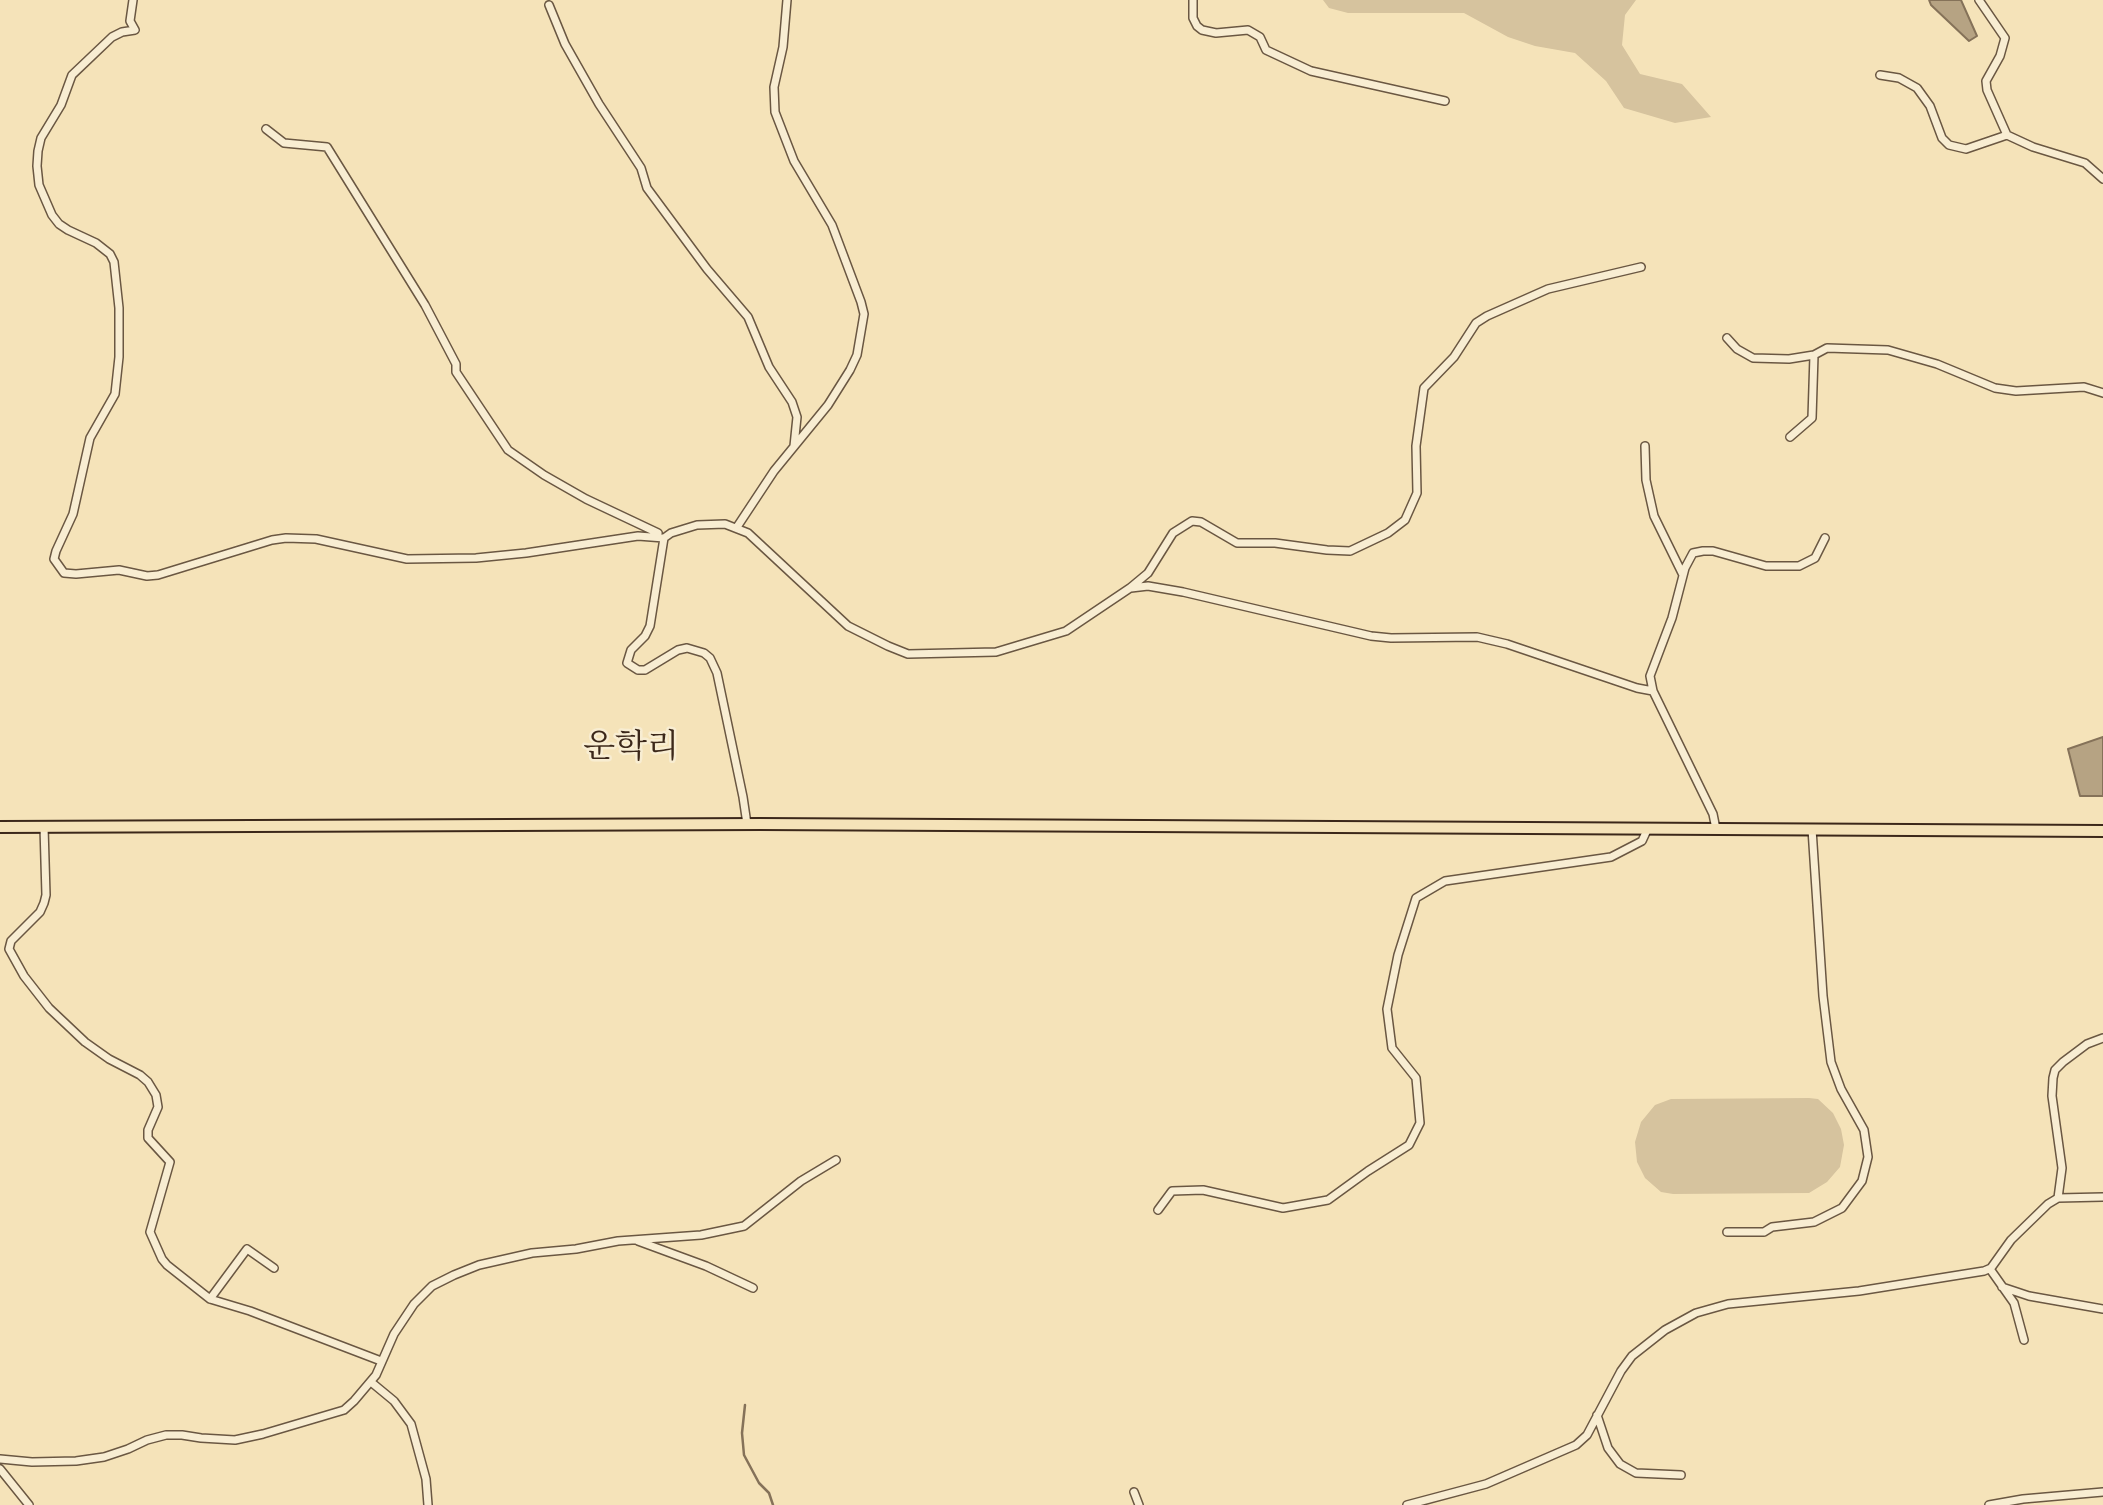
<!DOCTYPE html>
<html>
<head>
<meta charset="utf-8">
<style>
  body { margin:0 }
  canvas { display:block; background:#f5e3b9 }
</style>
</head>
<body>
<canvas width="2103" height="1505"></canvas>
<script>
const ctx = document.querySelector('canvas').getContext('2d');
ctx.lineJoin = 'round';
function fillPath(path, color) { ctx.fillStyle = color; ctx.fill(path, 'evenodd'); }
const shape = rows => new Path2D(rows.map(r => 'M' + r).join(''));
function stroke(path, color, width, dash) { ctx.strokeStyle = color; ctx.lineWidth = width; ctx.lineCap = dash ? 'butt' : 'round'; ctx.setLineDash(dash || []); ctx.stroke(path); }
function drawText(font, color, halo, rows, align = 'center') {
  ctx.font = font + ' "Sorts Mill Goudy","Noto Serif KR",serif'; ctx.lineWidth = 5; ctx.setLineDash([]); ctx.textBaseline = 'middle'; ctx.strokeStyle = halo; ctx.fillStyle = color; for (const [text, x, y, turn = 0] of rows) {
    ctx.save(); ctx.translate(x, y); ctx.rotate((+turn || 0) * Math.PI / 180); ctx.textAlign = isNaN(turn) ? turn : align; if (halo) ctx.strokeText(text, 0, 0); ctx.fillText(text, 0, 0); ctx.restore();
  }
}
const green = shape([
  [1323,0,1636,0,1625,15,1622,45,1640,74,1682,84,1711,117,1675,123,1624,108,1606,81,1575,53,1535,46,1508,37,1464,13,1348,13,1329,8],
  [1809,1098,1818,1099,1833,1113,1841,1129,1844,1145,1840,1167,1827,1182,1809,1193,1673,1194,1661,1192,1645,1178,1637,1162,1635,1142,1641,1122,1655,1105,1671,1099]
]);
const water = shape([
  [1929,0,1961,0,1977,36,1969,41,1931,5,1929,0],
  [2103,737,2103,796,2080,796,2068,749,2103,737]
]);
const stream = shape([
  [745,1405,742,1433,744,1455,759,1483,769,1493,773,1505]
]);
const minor = shape([
  [133,0,130,21,135,30,122,32,112,37,72,75,61,105,41,138,38,151,37,166,39,185,52,215,59,224,68,230,96,243,110,254,114,262,119,308,119,357,115,394,90,438,73,514,56,551,54,559,64,573,76,574,119,570,147,576,158,575,272,540,286,538,316,539,407,559,476,558,526,553,638,536,664,538,671,533,697,525,725,524,748,533,848,626,888,646,908,654,996,652,1066,631,1130,588,1148,573,1173,533,1192,521,1201,522,1237,543,1275,543,1327,550,1350,551,1388,533,1405,520,1417,493,1416,446,1424,388,1454,357,1476,323,1487,316,1548,289,1641,267],
  [1193,0,1193,18,1197,26,1202,30,1216,33,1248,30,1260,37,1266,50,1311,71,1445,101],
  [1979,0,2005,38,2000,56,1986,81,1987,90,2007,135,2033,147,2085,163,2103,179],
  [549,5,565,44,599,104,641,168,647,188,707,269,748,317,769,367,792,402,797,417,794,446],
  [1880,75,1899,78,1917,88,1930,106,1942,138,1949,145,1966,149,2007,135],
  [266,129,284,143,327,147,425,305,456,364,456,372,508,450,544,475,586,499,658,533],
  [1727,338,1737,349,1753,358,1789,359,1814,355,1827,348,1888,350,1937,364,1995,388,2016,391,2084,387,2103,393],
  [1790,437,1812,418,1814,355],
  [1645,446,1646,480,1654,516,1683,575],
  [737,527,774,471,828,405,850,370,857,355,864,314,861,302,832,225,794,161,775,112,774,87,783,47,787,0],
  [664,538,650,626,645,636,631,650,627,663,638,670,645,670,678,650,687,648,704,653,710,658,717,673,743,797,747,824],
  [1131,588,1148,586,1183,592,1371,636,1391,638,1477,637,1507,644,1637,688,1653,691],
  [44,827,46,895,44,903,40,912,11,941,9,949,24,976,49,1008,85,1042,109,1059,140,1075,148,1082,156,1095,158,1107,148,1130,148,1138,170,1162,150,1232,162,1259,167,1265,210,1299,250,1311,381,1361],
  [1716,829,1713,814,1653,691,1650,676,1672,618,1685,568,1693,553,1703,551,1713,551,1766,566,1799,566,1815,558,1825,538],
  [2058,1198,2062,1168,2052,1096,2053,1078,2055,1070,2063,1062,2087,1044,2103,1038],
  [1158,1210,1172,1191,1203,1190,1283,1208,1328,1200,1368,1171,1409,1145,1420,1123,1416,1078,1392,1048,1387,1009,1398,955,1416,898,1445,881,1611,857,1642,841,1648,828],
  [1727,1232,1764,1232,1772,1227,1814,1222,1842,1208,1862,1181,1868,1157,1864,1130,1841,1089,1831,1062,1823,996,1812,829],
  [638,1241,706,1266,753,1288],
  [1990,1269,2014,1303,2024,1340],
  [2002,1287,2029,1296,2103,1309],
  [210,1299,247,1249,274,1268],
  [371,1382,394,1401,411,1424,426,1479,428,1505],
  [1597,1415,1608,1448,1620,1464,1636,1473,1681,1475],
  [0,1459,32,1462,76,1461,104,1457,128,1449,147,1440,166,1435,182,1435,201,1438,235,1440,263,1434,344,1410,354,1401,376,1375,394,1334,414,1304,432,1286,454,1275,479,1265,532,1253,576,1249,618,1241,701,1235,744,1226,801,1181,836,1160],
  [0,1469,29,1505],
  [1134,1492,1139,1505],
  [1407,1505,1486,1484,1576,1445,1587,1435,1621,1371,1632,1356,1665,1330,1696,1313,1728,1304,1859,1291,1984,1271,1991,1268,2011,1240,2048,1204,2058,1198,2103,1197],
  [1989,1505,2023,1499,2103,1492]
]);
const primary = shape([
  [0,827,760,824,2103,831]
]);
const quarterNames = [
  ["운학리",631,751]
];
fillPath(green, '#d6c39e');
fillPath(water, '#b6a383');
stroke(water, '#857259', 2);
stroke(stream, '#857259', 2.5);
stroke(minor, '#6a5742', 10);
stroke(primary, '#3c281a', 14);
stroke(minor, '#f8edd2', 7);
stroke(primary, '#f5e3b9', 10);
drawText('33px', '#3c281a', '#f8edd2', quarterNames);
</script>
</body>
</html>
